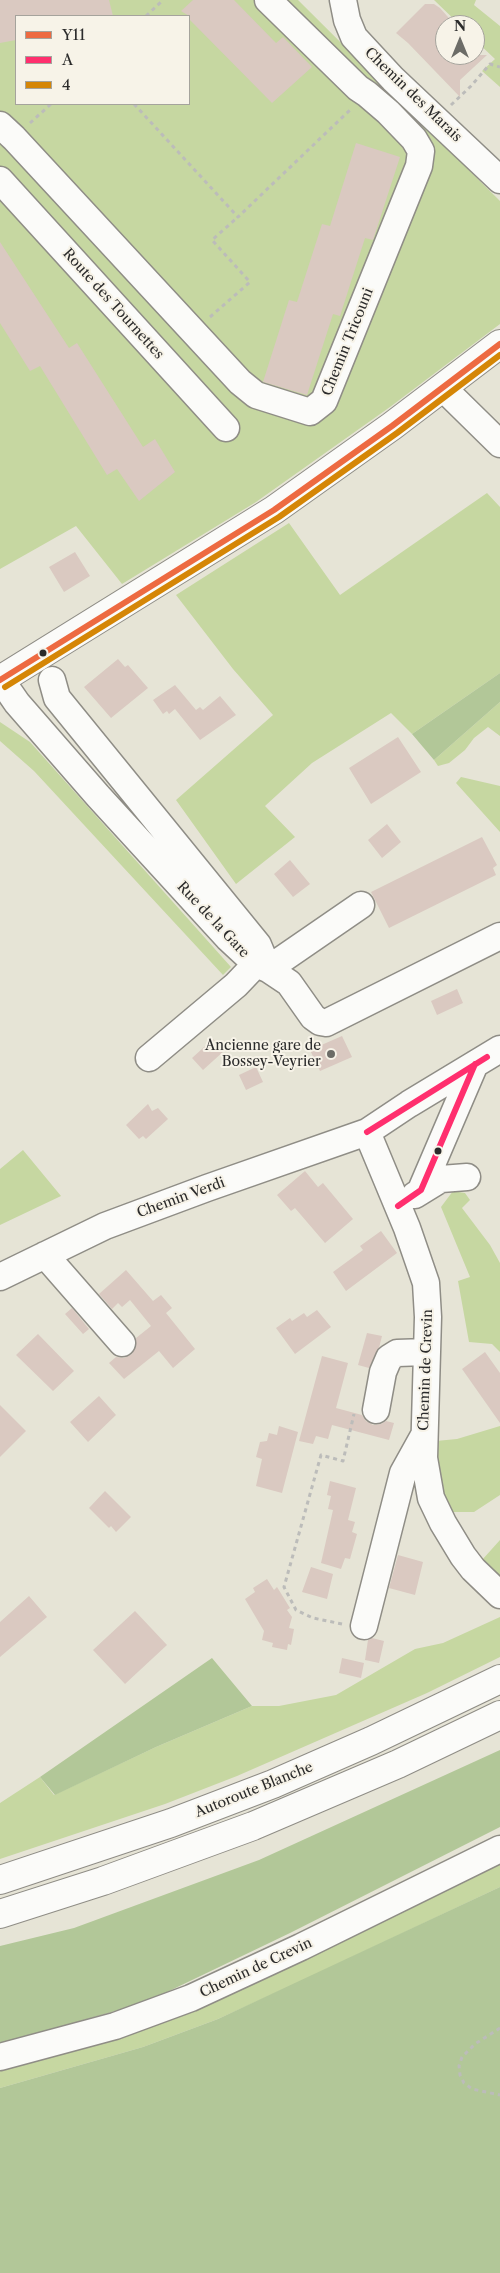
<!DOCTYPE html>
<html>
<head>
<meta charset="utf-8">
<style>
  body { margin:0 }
  #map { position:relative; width:500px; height:2273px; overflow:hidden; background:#e6e4d6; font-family:"Libre Caslon Text",serif }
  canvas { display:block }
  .legend { position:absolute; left:15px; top:15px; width:175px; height:90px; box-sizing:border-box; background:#f7f3e8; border:1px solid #a5a39c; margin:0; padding:6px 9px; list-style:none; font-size:15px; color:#2b2b2b }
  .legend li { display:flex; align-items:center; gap:10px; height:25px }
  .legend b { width:25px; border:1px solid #a5a39c }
  .north { position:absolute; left:435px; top:15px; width:50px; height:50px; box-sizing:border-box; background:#f7f3e8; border:1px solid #a5a39c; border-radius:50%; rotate:0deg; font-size:14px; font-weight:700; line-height:20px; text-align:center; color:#2b2b2b }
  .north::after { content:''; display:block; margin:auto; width:18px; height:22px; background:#6c6c67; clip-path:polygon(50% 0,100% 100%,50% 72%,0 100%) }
</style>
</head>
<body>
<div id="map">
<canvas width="500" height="2273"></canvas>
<ul class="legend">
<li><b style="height:6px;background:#ed6a41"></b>Y11</li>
<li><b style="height:6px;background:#ff2f6e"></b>A</li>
<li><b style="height:6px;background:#d58606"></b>4</li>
</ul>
<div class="north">N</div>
</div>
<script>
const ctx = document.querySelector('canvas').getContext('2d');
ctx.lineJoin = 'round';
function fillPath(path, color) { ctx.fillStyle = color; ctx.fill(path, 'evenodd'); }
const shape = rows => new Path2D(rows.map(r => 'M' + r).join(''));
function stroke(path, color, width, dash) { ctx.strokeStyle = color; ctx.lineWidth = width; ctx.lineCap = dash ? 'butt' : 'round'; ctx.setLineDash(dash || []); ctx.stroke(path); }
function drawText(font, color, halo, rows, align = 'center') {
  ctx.font = font + ' "Libre Caslon Text",serif'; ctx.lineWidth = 4; ctx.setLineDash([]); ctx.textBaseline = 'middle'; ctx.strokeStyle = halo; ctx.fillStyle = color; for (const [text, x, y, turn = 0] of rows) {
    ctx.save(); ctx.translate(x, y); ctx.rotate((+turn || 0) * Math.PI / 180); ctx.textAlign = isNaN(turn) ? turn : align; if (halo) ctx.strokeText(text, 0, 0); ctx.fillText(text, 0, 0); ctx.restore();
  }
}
const green = shape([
  [0,0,298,0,500,201,500,324,390,407,256,502,122,584,76,526,0,569],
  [16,16,189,16,189,104,16,104],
  [434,0,476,0,474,5,500,26,500,87,482,71,495,59,475,40,475,25,460,25],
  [487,493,500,507,500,673,412,734,391,713,312,763,265,806,295,837,236,884,176,800,273,715,233,669,176,595,289,523,340,595],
  [500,702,500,736,488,727,474,738,465,750,449,763,438,766,434,760],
  [0,722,30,742,231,967,223,975,34,771,0,741],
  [461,777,500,786,500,832,456,783],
  [23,1150,61,1196,0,1225,0,1169],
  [453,1191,465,1193,470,1200,462,1208,490,1245,500,1263,500,1352,492,1344,469,1342,458,1281,470,1277,441,1207],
  [500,1426,500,1495,474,1512,452,1512,442,1492,436,1441,457,1439],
  [500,1540,500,1576,482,1560],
  [500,1617,500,1657,427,1693,237,1776,165,1804,0,1859,0,1803,40,1777,54,1795,156,1747,252,1706,279,1706,336,1695,415,1649,443,1643],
  [500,1861,500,1887,297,1983,218,2019,143,2047,0,2088,0,2068]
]);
const forest = shape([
  [500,673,500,702,434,760,412,734],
  [212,1658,252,1706,156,1747,55,1795,40,1777],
  [500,1750,500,1827,290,1933,165,1993,129,2007,0,2044,0,1946,74,1928,259,1860],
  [500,1887,500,2273,0,2273,0,2088,143,2047,218,2019]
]);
const building = shape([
  [0,0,109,0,113,16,16,16,16,40,0,43],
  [193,0,234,0,276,43,283,37,312,67,272,103,189,19,189,16,181,11],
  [425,4,434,4,440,8,455,25,445,25,445,55,487,55,460,80,460,97,408,43,396,33],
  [356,143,400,157,373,240,365,238,340,316,333,314,307,395,263,382,289,300,297,302,322,224,330,226],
  [0,242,69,348,77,343,143,447,155,439,175,472,139,501,117,469,107,475,40,366,30,371,0,323],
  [75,552,90,576,64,592,49,567],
  [118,659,125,667,128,665,148,688,111,718,84,687],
  [175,685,196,710,200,707,203,710,220,696,236,715,200,740,175,709,169,714,167,711,163,714,153,700],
  [398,737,421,772,371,804,349,768],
  [387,824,401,842,382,858,368,840],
  [482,837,497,865,493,868,496,875,389,928,371,892],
  [290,860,310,884,293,897,274,874],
  [457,989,463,1003,437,1015,431,1001],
  [342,1036,352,1057,320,1071,310,1050],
  [213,1039,224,1051,203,1070,192,1058],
  [256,1067,263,1082,246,1090,239,1075],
  [148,1104,152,1111,158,1108,168,1119,146,1139,143,1136,139,1139,126,1125],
  [305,1171,318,1187,323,1183,353,1219,325,1243,295,1208,291,1211,277,1195],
  [381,1231,397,1253,346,1291,333,1272,363,1250,360,1246],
  [126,1270,153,1301,161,1295,172,1308,166,1313,195,1349,173,1368,159,1351,124,1379,109,1363,116,1357,124,1358,132,1354,136,1347,136,1338,151,1326,130,1300,122,1307,118,1303,112,1309,99,1294],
  [72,1308,89,1329,83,1334,65,1314],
  [317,1310,331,1327,295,1354,276,1328,290,1318,292,1321,304,1313,307,1317],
  [367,1333,382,1336,379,1348,369,1368,358,1365],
  [38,1334,74,1371,53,1391,16,1355],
  [485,1352,500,1373,500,1423,462,1369],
  [322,1356,348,1363,336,1408,362,1415,366,1421,373,1425,381,1424,386,1421,394,1423,389,1440,332,1425,328,1439,316,1436,313,1444,299,1441],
  [99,1396,116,1415,88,1442,70,1422],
  [0,1405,26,1431,0,1457],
  [279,1426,298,1432,282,1493,256,1486,262,1459,256,1457,260,1442,267,1441,269,1433,277,1435],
  [330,1481,356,1488,348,1520,355,1522,352,1532,357,1534,350,1559,345,1558,341,1569,321,1563,333,1510,328,1509,331,1496,327,1495],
  [105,1491,131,1517,116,1532,111,1526,109,1528,89,1508],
  [398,1555,423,1562,415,1595,389,1588],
  [311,1567,333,1574,327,1599,302,1592],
  [267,1579,274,1590,277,1587,290,1608,287,1610,292,1617,289,1628,294,1629,291,1645,288,1644,287,1650,272,1647,273,1643,262,1640,264,1631,245,1599,255,1592,253,1588],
  [29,1596,47,1617,0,1657,0,1622],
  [135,1611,167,1645,125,1684,93,1650],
  [372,1638,384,1641,379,1663,365,1660,368,1640],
  [342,1658,364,1663,361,1678,339,1673]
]);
const path = shape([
  [146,16,163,0],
  [134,104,238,217,351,109],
  [451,105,471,86,490,64,500,67],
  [30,123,51,104],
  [210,317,250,282,212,240,238,217],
  [342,1624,313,1618,296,1610,284,1587,321,1455,343,1461,354,1414],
  [500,2028,475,2044,462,2057,459,2066,460,2075,464,2083,472,2089,500,2095]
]);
const minor = shape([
  [343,0,347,20,354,37,393,79,500,180],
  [0,125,14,138,240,382,256,395,310,412,324,401,419,166,421,151,414,139,388,112,367,94,358,88,268,0],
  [0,180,226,428],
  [443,388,500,444],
  [1,680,17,703,98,796,228,938,256,964,268,969,289,983,313,1017,320,1022,326,1023,500,936],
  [52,680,57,698,258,945,268,969,361,905],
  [149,1058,236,985,256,964],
  [367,1132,407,1228,426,1283,428,1317,424,1458,431,1498,443,1523,463,1556,473,1569,500,1595],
  [421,1190,475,1064],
  [415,1195,441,1179,467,1177],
  [45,1255,122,1343],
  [0,1277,105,1226,207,1188,367,1132,409,1104,500,1049],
  [376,1410,383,1372,389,1358,397,1353,426,1352],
  [364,1626,403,1473,423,1437],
  [0,2057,115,2026,191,1998,301,1947,500,1849]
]);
const major = shape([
  [0,680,274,510,392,426,500,344]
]);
const highway = shape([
  [0,1880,171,1823,273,1784,371,1741,500,1679],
  [0,1914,103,1881,253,1826,398,1764,500,1715]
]);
const bus1 = shape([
  [0,680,274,510,392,426,500,344]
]);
const bus2 = shape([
  [367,1132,487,1057],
  [398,1206,421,1190,475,1064]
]);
const bus3 = shape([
  [5,687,279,517,397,433,500,355]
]);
const markers = [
  [43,653,4.5,"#2b2b2b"],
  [331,1054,5,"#6c6c67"],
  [438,1151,4.5,"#2b2b2b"]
];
const streetNames = [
  ["Chemin des Marais",413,95,44],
  ["Route des Tournettes",113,304,48],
  ["Chemin Tricouni",348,342,-68],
  ["Rue de la Gare",213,920,47],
  ["Chemin Verdi",181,1198,-20],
  ["Chemin de Crevin",426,1370,-88],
  ["Autoroute Blanche",254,1790,-22],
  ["Chemin de Crevin",256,1968,-25]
];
const poiNames = [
  ["Ancienne gare de",321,1046],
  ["Bossey-Veyrier",321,1062]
];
fillPath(green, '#c6d7a1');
fillPath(forest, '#b2c798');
fillPath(building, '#dac9c1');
stroke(minor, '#8f8d86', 29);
stroke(major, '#8f8d86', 30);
stroke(highway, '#8f8d86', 30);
stroke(path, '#bcbcba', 3, [4, 4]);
stroke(minor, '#fbfbf9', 26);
stroke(major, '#fbfbf9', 28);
stroke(highway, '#fbfbf9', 28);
stroke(bus1, '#ed6a41', 6);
stroke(bus2, '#ff2f6e', 6);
stroke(bus3, '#d58606', 6);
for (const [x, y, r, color] of markers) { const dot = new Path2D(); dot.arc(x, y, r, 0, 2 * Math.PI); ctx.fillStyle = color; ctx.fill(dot); stroke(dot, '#f7f3e8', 2); }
drawText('14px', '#2b2b2b', '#f7f3e8', streetNames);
drawText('14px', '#2b2b2b', '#f7f3e8', poiNames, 'right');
</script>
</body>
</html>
